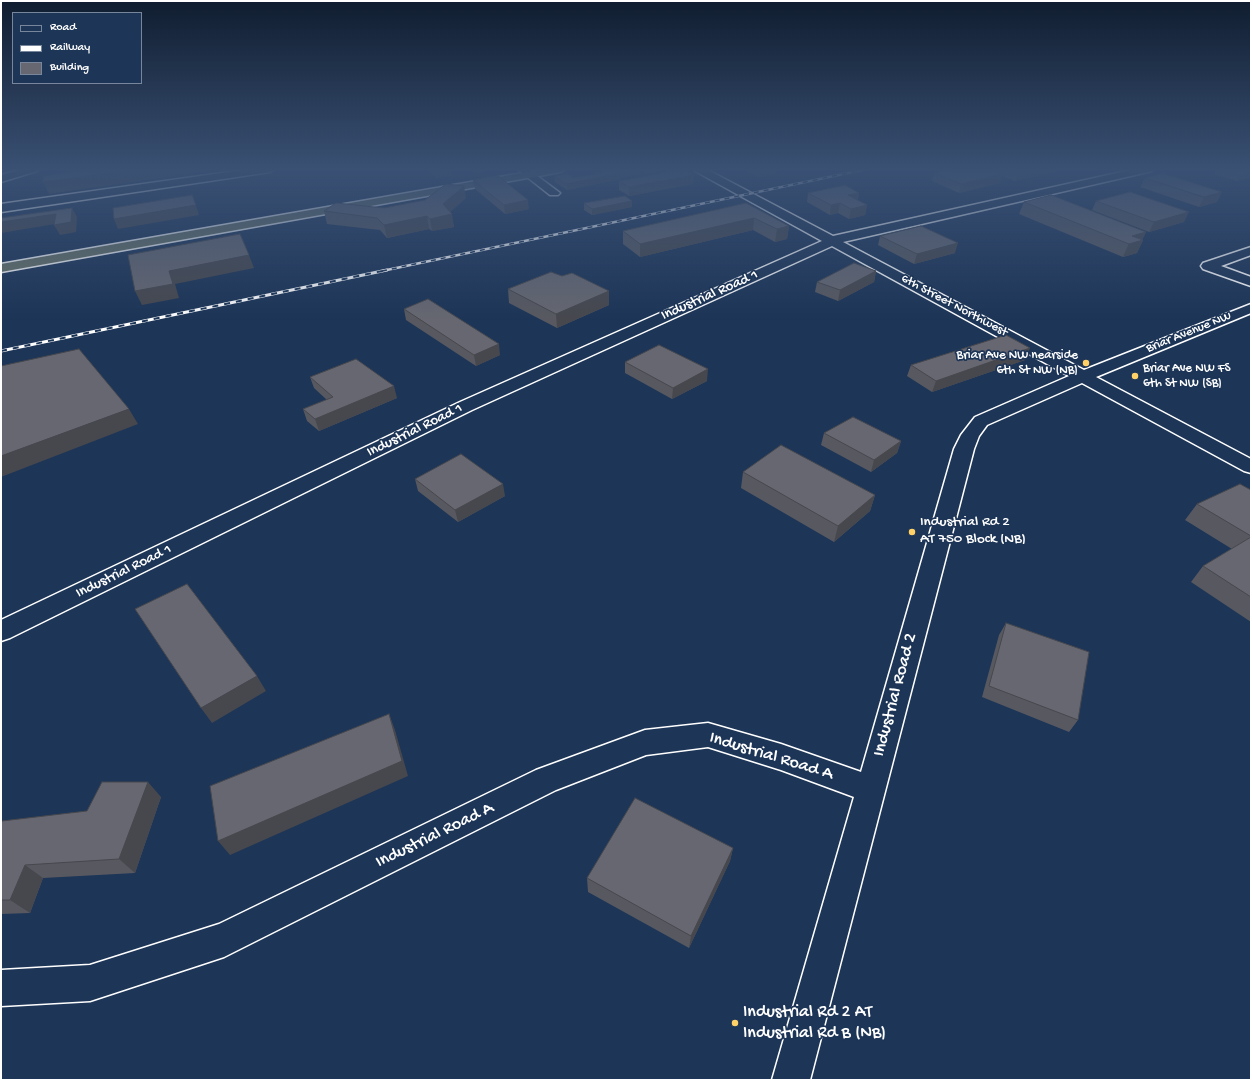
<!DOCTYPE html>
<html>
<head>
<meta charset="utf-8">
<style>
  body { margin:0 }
  #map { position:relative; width:1252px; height:1081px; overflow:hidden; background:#1d3557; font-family:"Gochi Hand",sans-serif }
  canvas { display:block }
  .frame { position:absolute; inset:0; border:2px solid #fff; pointer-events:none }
  .legend { position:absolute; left:12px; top:12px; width:130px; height:72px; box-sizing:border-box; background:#1d3557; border:1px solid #77869a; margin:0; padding:5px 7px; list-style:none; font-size:12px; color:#fff }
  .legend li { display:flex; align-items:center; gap:8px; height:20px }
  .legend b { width:20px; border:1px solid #77869a }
</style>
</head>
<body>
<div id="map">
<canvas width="1252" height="1081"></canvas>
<div class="frame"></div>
<ul class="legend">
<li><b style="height:5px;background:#1d3557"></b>Road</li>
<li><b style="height:5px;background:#fff"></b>Railway</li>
<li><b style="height:11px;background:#666770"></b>Building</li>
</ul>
</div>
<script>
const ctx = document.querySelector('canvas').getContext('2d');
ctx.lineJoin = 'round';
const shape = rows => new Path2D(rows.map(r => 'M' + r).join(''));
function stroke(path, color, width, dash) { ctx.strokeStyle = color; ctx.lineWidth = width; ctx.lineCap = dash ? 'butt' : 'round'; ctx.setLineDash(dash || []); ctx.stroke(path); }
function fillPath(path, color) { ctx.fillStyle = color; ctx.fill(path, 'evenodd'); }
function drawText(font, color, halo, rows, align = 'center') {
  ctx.font = font + ' "Gochi Hand",sans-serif'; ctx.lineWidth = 3.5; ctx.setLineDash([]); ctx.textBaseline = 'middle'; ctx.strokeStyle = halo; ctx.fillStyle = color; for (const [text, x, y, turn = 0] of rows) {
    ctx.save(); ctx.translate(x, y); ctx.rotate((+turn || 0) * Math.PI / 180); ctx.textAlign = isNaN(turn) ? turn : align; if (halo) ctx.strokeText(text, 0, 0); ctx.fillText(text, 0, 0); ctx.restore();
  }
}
const minor = shape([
  [23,169,38,169,37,171,1,182,1,175,23,169],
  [250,169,275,169,270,172,1,212,1,204,250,169],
  [517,169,528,169,560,193,558,195,550,195,517,169],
  [694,169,706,169,833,236,1135,169,1153,169,1152,171,1148,172,843,242,1084,370,1251,304,1251,313,1096,377,1251,459,1251,473,1244,471,1082,383,987,425,979,436,974,449,810,1080,772,1080,854,797,781,770,708,747,646,755,556,790,224,957,90,1001,1,1006,1,970,90,965,219,924,536,770,645,730,708,723,781,744,861,772,954,449,961,435,975,417,1069,376,832,246,472,410,10,638,1,641,1,620,460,402,822,241,695,171,694,169],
  [1251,247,1251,255,1221,266,1251,277,1251,286,1203,269,1201,266,1203,263,1251,247]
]);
const highway = shape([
  [545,169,566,169,561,172,1,272,1,264,545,169]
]);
const railFar1 = shape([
  [382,271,867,169]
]);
const rail = shape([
  [1,351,387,270]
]);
const wall = shape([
  [427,169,455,169,455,170,451,171,451,176,437,178],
  [471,169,484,169,485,171,475,173],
  [601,169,669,169,647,173,641,169,641,174,623,178,621,176,621,179,567,190,555,182,554,176,573,178,601,173],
  [744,169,778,169,778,173,760,177],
  [952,169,1060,169,1059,170,1015,181,1002,176,1000,183,959,193,932,181,934,173],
  [1217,169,1251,169,1237,181,1214,174],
  [694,175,693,184,629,196,619,190,619,181],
  [1145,178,1217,202,1199,207,1140,187],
  [473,180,529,209,505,214,475,189],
  [808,193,859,193,858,200,867,205,865,215,849,219,838,213,830,215,807,202],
  [466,198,450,212,454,227,432,231,429,229,387,238,380,230,327,224,324,211,384,208],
  [1096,201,1184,222,1149,232,1092,210],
  [1024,202,1146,232,1142,240,1143,240,1137,253,1123,257,1019,214],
  [584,203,632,207,592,215,584,210],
  [746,203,789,226,787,239,775,242,753,230,640,257,623,244,623,231],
  [880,236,955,253,914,264,878,245],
  [876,271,874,282,838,301,815,292,817,282],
  [562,276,609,291,609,305,557,328,509,303,508,289],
  [404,309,500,355,476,366,406,320],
  [1025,360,932,392,907,376,911,365],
  [625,362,707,381,672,399,625,373],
  [310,377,397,398,319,431,307,421,303,409,327,400,314,388],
  [824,433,901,441,897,453,871,472,821,445],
  [743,472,875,495,870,511,834,542,741,488],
  [415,479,505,496,458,522,418,491],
  [1251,490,1251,622,1191,582,1203,566,1232,549,1185,520,1197,504],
  [1006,623,1078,720,1069,732,982,697,999,635],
  [161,797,135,873,43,878,30,913,1,914,1,823,87,811],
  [733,848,730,861,689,948,588,892,587,878]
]);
const shadedWall = shape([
  [140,169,223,169,49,194,43,182],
  [446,169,455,169,455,170,451,171,451,176,437,178,436,172],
  [481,169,484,169,485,171,475,173,475,170],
  [641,169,641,174,623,178,623,172],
  [647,169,669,169,647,173],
  [772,169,778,169,778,173,760,177,760,171],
  [1031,169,1060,169,1059,170,1015,181,1018,172],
  [1251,172,1251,178,1237,181,1240,175],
  [621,173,621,179,567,190,566,184],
  [1003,174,1000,183,959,193,961,184],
  [694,175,693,184,629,196,629,187],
  [464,186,466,198,447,215,452,214,454,227,432,231,430,219,443,204],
  [1222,192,1217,202,1199,207,1204,197],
  [859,193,857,202,848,195],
  [528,200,529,209,505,214,504,205],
  [632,201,632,207,592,215,592,209],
  [840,203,838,213,830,215,831,205],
  [196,205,199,215,118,229,114,219],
  [867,205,865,215,849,219,851,209],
  [72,208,77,217,76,232,60,235,54,225],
  [1189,212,1184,222,1149,232,1154,222],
  [56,214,61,223,1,233,1,222],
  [427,216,429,229,387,238,384,225],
  [754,218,753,230,640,257,640,244],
  [789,226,787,239,775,242,777,229],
  [1146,232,1142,240,1143,240,1137,253,1123,257,1132,236],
  [958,243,955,253,914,264,917,254],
  [249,255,254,268,175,284,179,298,142,305,135,291,169,271],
  [876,271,874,282,838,301,840,290],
  [609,291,609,305,557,328,556,314],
  [499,344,500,355,476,366,474,355],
  [1030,348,1025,360,932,392,936,381],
  [708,369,707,381,672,399,673,388],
  [394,386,397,398,319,431,315,419],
  [129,409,138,424,1,477,1,456],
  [901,441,897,453,871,472,874,460],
  [503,484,505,496,458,522,455,510],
  [875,495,870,511,834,542,838,526],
  [257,676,266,691,212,723,201,708],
  [389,714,395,730,408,776,230,855,218,841],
  [148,782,161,797,135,873,119,859],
  [733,848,730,861,689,948,691,936],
  [25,865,43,878,30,913,10,900]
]);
const building = shape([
  [93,169,140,169,43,182,43,176,93,169],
  [432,169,449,169,450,170,436,172,432,169],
  [601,169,613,169,621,173,566,184,554,176,568,174,573,178,605,172,601,169],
  [618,169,640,169,623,172,618,169],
  [682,169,694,175,629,187,619,181,682,169],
  [756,169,772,169,760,171,756,169],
  [952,169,989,169,1003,174,961,184,934,173,952,169],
  [1008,169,1031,169,1018,172,1008,169],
  [1219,169,1251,169,1251,172,1240,175,1219,169],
  [1162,173,1222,192,1204,197,1145,178,1162,173],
  [497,175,528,200,504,205,473,180,497,175],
  [446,184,464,186,443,204,452,214,430,219,427,216,384,225,377,218,324,211,336,203,384,208,425,200,446,184],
  [845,185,859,193,848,195,867,205,851,209,840,203,831,205,808,193,845,185],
  [1130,192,1189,212,1154,222,1096,201,1130,192],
  [192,195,196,205,114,219,113,208,192,195],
  [1051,195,1146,232,1132,236,1143,240,1129,244,1024,202,1051,195],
  [625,196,632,201,592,209,584,203,625,196],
  [746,203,789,226,777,229,754,218,640,244,623,231,746,203],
  [72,208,71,222,54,225,56,214,1,222,1,218,72,208],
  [921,226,958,243,917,254,880,236,921,226],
  [240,234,249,255,169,271,173,284,135,291,128,255,240,234],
  [854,263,876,271,840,290,817,282,854,263],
  [551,272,562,276,572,273,609,291,556,314,508,289,551,272],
  [428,299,499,344,474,355,404,309,428,299],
  [1006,335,1030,348,936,381,911,365,1006,335],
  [659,345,708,369,673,388,625,362,659,345],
  [79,349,129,409,1,456,1,366,79,349],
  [356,359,394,386,315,419,303,409,333,397,310,377,356,359],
  [853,417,901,441,874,460,824,433,853,417],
  [781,445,875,495,838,526,743,472,781,445],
  [461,454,503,484,455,510,415,479,461,454],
  [1240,484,1251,490,1251,536,1197,504,1240,484],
  [1251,537,1251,597,1203,566,1251,537],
  [187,584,257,676,201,708,135,609,187,584],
  [1006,623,1089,652,1078,720,989,686,1006,623],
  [389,714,402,761,218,841,210,786,389,714],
  [102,782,148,782,119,859,25,865,10,900,1,900,1,823,2,821,87,811,102,782],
  [635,798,733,848,691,936,587,878,635,798]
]);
const markers = [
  [1086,363,4,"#ffd166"],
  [1135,376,4,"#ffd166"],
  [912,532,4,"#ffd166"],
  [735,1023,4,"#ffd166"]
];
const farStreetnames = [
  ["6th Street Northwest",954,306,28],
  ["Briar Avenue NW",1189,333,-22]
];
const farPoinames = [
  ["Briar Ave NW nearside",1078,356],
  ["6th St NW (NB)",1078,371],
  ["Briar Ave NW FS",1143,369,"left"],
  ["6th St NW (SB)",1143,384,"left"]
];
const streetNames = [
  ["Industrial Road 1",710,296,-24],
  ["Industrial Road 1",415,431,-26],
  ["Industrial Road 1",124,572,-26]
];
const poiNames = [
  ["Industrial Rd 2",920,523],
  ["AT 750 Block (NB)",920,540]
];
const nearStreetnames = [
  ["Industrial Road 2",896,695,-75],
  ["Industrial Road A",771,757,17],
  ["Industrial Road A",435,836,-26]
];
const nearPoinames = [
  ["Industrial Rd 2 AT",743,1013],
  ["Industrial Rd B (NB)",743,1034]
];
stroke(minor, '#fff', 3);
stroke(highway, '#fff', 3);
fillPath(minor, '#1d3557');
fillPath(highway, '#687266');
stroke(railFar1, '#fff', 2.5);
stroke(rail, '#fff', 3);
stroke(railFar1, '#1d3557', 1.5, [5]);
stroke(rail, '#1d3557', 2, [6]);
fillPath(wall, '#585960');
fillPath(shadedWall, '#47484e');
fillPath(building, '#666770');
stroke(building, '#47484e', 1);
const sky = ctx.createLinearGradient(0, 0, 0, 320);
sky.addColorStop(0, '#101d30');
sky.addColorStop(0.53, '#3a5174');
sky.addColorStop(1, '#3a517400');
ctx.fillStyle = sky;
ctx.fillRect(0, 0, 1252, 320);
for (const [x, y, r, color] of markers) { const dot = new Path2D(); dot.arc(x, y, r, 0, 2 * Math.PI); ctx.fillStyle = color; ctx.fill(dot); stroke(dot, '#1d3557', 1.5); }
drawText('13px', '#fff', '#1d3557', farStreetnames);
drawText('13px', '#fff', '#1d3557', farPoinames, 'right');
drawText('15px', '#fff', '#1d3557', streetNames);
drawText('15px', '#fff', '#1d3557', poiNames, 'left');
drawText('18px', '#fff', '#1d3557', nearStreetnames);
drawText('18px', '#fff', '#1d3557', nearPoinames, 'left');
</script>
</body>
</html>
